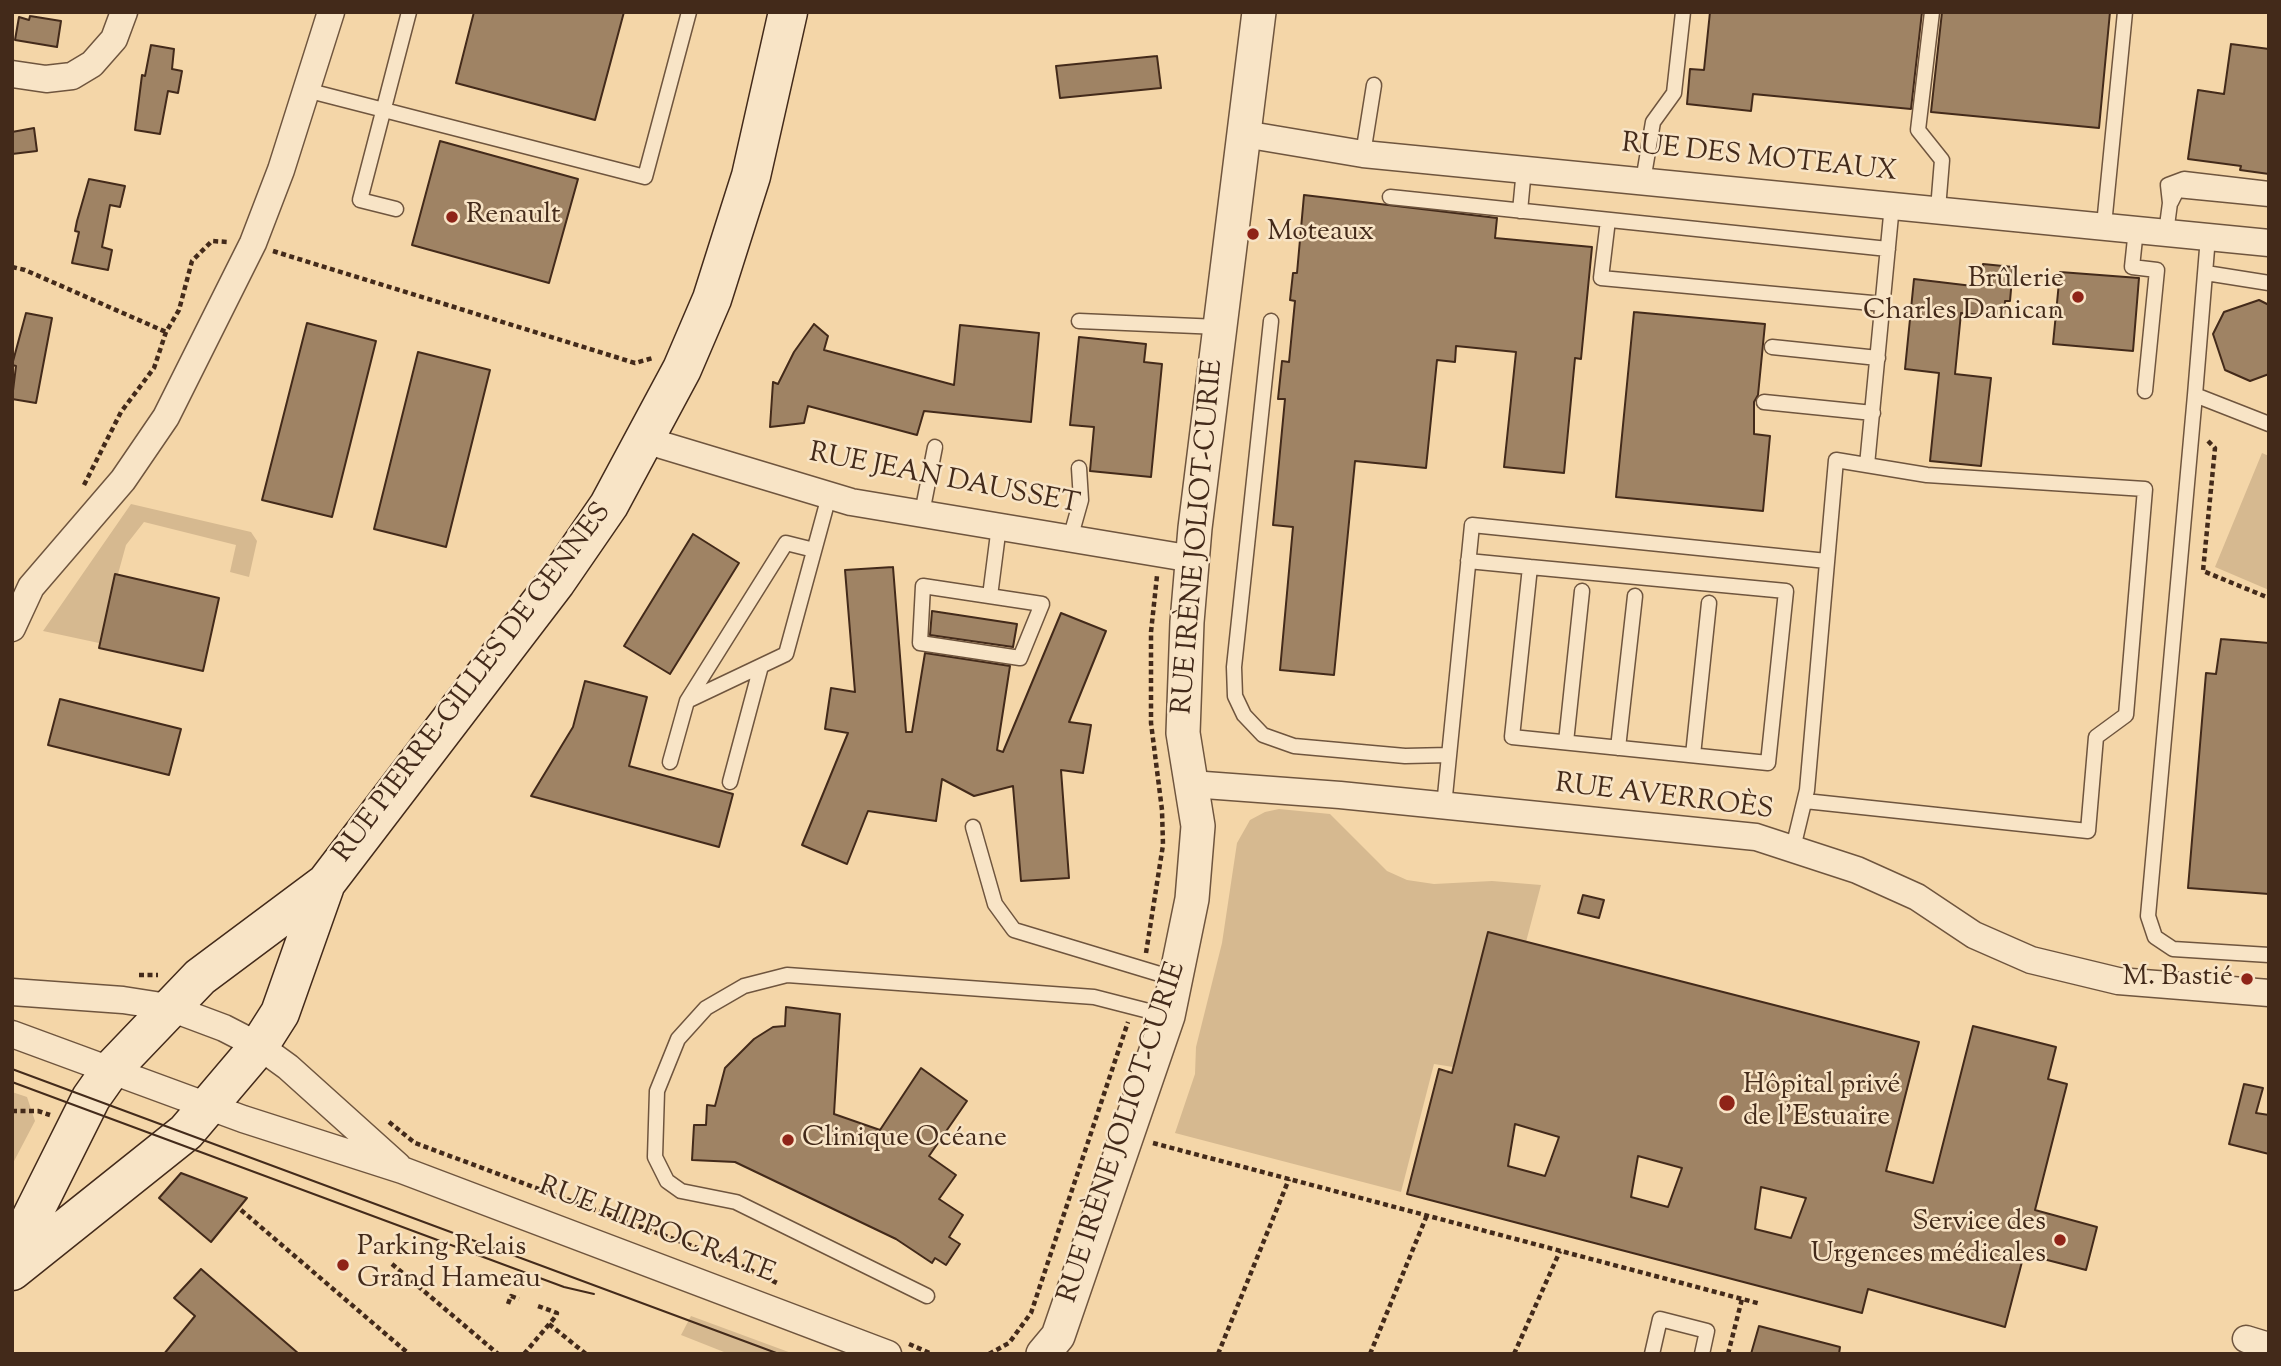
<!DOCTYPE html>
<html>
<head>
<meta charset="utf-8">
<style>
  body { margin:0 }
  #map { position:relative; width:2281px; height:1366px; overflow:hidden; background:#f4d6a8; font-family:"Sorts Mill Goudy",serif }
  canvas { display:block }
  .frame { position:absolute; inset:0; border:14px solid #432a1a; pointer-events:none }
</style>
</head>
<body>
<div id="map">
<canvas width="2281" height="1366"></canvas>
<div class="frame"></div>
</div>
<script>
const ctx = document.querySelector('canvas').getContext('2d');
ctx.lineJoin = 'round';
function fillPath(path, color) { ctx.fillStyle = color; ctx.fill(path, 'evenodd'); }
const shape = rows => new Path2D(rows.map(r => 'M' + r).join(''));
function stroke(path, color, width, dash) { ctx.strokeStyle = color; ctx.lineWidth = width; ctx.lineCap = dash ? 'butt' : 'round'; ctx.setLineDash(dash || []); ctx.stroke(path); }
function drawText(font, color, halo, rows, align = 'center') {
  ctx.font = font + ' "Sorts Mill Goudy",serif'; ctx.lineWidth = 5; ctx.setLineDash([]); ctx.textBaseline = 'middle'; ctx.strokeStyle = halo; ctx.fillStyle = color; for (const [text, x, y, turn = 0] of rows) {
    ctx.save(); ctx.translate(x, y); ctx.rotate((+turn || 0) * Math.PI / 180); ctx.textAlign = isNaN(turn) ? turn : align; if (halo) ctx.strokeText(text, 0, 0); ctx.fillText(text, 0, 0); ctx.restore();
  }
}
const green = shape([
  [2262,453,2269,456,2269,590,2215,567],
  [131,504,251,532,257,541,249,577,230,572,236,545,144,522,126,545,99,643,43,631],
  [1279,809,1330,814,1387,871,1407,880,1434,884,1492,881,1541,885,1526,942,1488,932,1453,1067,1434,1064,1401,1192,1175,1133,1195,1074,1196,1047,1222,943,1237,843,1250,820,1265,812],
  [12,1092,27,1097,35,1121,12,1165],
  [691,1316,794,1354,729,1354,681,1335]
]);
const building = shape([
  [474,12,624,12,595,120,456,83,474,12],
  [1710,12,1922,12,1911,109,1753,94,1751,111,1687,104,1690,69,1704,70,1710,12],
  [1942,12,2110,12,2099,128,1931,112,1942,12],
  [30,16,61,21,57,47,15,40,19,17,29,20,30,16],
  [2231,44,2269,49,2269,174,2240,170,2241,166,2188,159,2198,90,2224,94,2231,44],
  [151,45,174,49,172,69,182,71,178,93,168,91,160,134,135,130,142,75,145,76,151,45],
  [1157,56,1161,88,1060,98,1056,66,1157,56],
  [34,128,37,151,12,154,12,132,34,128],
  [440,141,578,179,549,283,412,245,440,141],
  [89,179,125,186,120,207,110,205,102,247,112,250,108,270,72,263,79,232,75,231,77,221,89,179],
  [1304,195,1497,218,1495,238,1592,247,1581,359,1575,358,1564,473,1504,467,1516,352,1456,346,1455,362,1437,360,1426,468,1355,461,1334,675,1280,670,1293,527,1273,525,1285,399,1278,399,1282,361,1289,362,1295,301,1290,300,1293,273,1297,273,1304,195],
  [1983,264,2013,267,2010,301,2005,301,2004,317,1961,313,1955,374,1991,378,1981,466,1930,461,1939,373,1905,369,1914,279,1981,287,1983,264],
  [2060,272,2139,278,2133,351,2053,344,2060,272],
  [2259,300,2269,305,2269,374,2250,381,2225,370,2213,334,2224,312,2259,300],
  [1634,312,1765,324,1758,395,1754,402,1754,434,1770,436,1763,511,1616,497,1634,312],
  [26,313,52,318,36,403,12,399,16,366,12,365,26,313],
  [307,323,376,341,332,517,262,500,307,323],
  [814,324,828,336,824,350,954,385,960,325,1039,333,1031,422,924,411,917,435,808,406,804,423,770,427,773,382,778,384,794,352,814,324],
  [1079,337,1146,344,1144,362,1162,364,1151,477,1090,471,1094,427,1070,425,1079,337],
  [418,352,490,370,446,547,374,529,418,352],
  [693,534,739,563,670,674,624,646,693,534],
  [893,567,906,732,912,732,925,653,1010,666,997,750,1003,752,1061,613,1106,631,1069,722,1091,725,1083,773,1061,770,1069,878,1021,881,1013,786,974,796,942,779,936,821,868,811,847,864,802,845,848,733,825,729,831,688,855,692,845,570,893,567],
  [115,574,219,598,203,671,99,648,115,574],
  [932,611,1017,624,1013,647,930,635,932,611],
  [2221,639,2269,643,2269,894,2188,888,2206,673,2216,674,2221,639],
  [585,681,647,697,629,766,733,794,719,847,531,796,573,727,585,681],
  [60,699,181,729,169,775,48,745,60,699],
  [1583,895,1604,900,1599,918,1578,913,1583,895],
  [1488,932,1919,1042,1886,1171,1933,1183,1973,1026,2056,1047,2048,1079,2067,1084,2035,1210,2097,1227,2086,1270,2024,1254,2005,1327,1868,1289,1862,1313,1407,1194,1439,1069,1452,1073,1488,932],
  [1515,1124,1559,1137,1545,1176,1508,1166,1515,1124],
  [1638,1156,1682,1168,1668,1207,1631,1197,1638,1156],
  [1761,1187,1806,1198,1791,1238,1755,1229,1761,1187],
  [786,1007,840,1014,834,1114,880,1130,921,1068,967,1101,929,1156,956,1175,939,1199,963,1215,949,1237,960,1244,946,1265,935,1258,932,1263,896,1239,735,1162,692,1160,694,1125,706,1125,707,1105,715,1106,725,1068,754,1039,773,1027,785,1026,786,1007],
  [2244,1084,2263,1088,2256,1113,2269,1115,2269,1154,2229,1144,2244,1084],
  [181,1173,247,1198,211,1242,159,1198,181,1173],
  [201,1269,299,1354,164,1354,195,1316,174,1298,201,1269],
  [1759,1326,1840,1347,1839,1354,1751,1354,1759,1326]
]);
const path = shape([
  [273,251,635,363,653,358],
  [12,267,25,270,166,332],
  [2208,441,2215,448,2203,571,2269,598],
  [84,485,121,412,154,368,166,332,179,310,192,261,212,241,228,242],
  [1146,953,1163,845,1162,810,1151,723,1151,632,1157,576],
  [139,975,158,975],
  [12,1111,38,1111,50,1115],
  [389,1122,415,1143,730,1260,777,1283],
  [1153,1143,1761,1304],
  [241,1210,409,1354],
  [392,1264,498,1354],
  [508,1304,511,1296,519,1299],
  [549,1324,586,1354],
  [909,1344,932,1354],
  [524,1354,556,1316,557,1313,538,1306],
  [989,1354,1009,1343,1031,1313,1128,1022],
  [1218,1354,1289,1179],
  [1370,1354,1427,1215],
  [1514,1354,1560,1251],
  [1728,1354,1742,1299]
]);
const service = shape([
  [1932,12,1918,130,1942,160,1938,209],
  [306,90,645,177,689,12],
  [1363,154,1374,85],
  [1643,181,1653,122,1674,93,1683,12],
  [1390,197,1888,249],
  [2171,202,2177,190,2269,199],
  [396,209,360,200,409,12],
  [1520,211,1524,169],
  [1608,220,1601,278,1883,304],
  [2104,225,2125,12],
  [2136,229,2132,267,2157,270,2145,391],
  [2166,233,2170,203,2168,185,2184,179,2269,189],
  [2208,237,2195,395,2269,424],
  [2206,273,2269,283],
  [1079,321,1219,327],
  [1271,321,1234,667,1235,696,1244,715,1263,735,1294,746,1405,756,1449,755],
  [1772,347,1878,358],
  [2195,395,2148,916,2155,937,2173,949,2269,955],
  [1764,402,1873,413],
  [1867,465,1892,205],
  [922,513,935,447],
  [1070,539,1081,500,1079,468],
  [1468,561,1530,567,1786,591,1768,763,1512,737,1530,567],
  [923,586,1042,604,1020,658,920,643,923,586],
  [990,596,999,526],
  [687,701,786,654,829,496],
  [1566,742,1582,591],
  [1618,748,1635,596],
  [1693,755,1709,603],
  [670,762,687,701,786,543,814,550],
  [730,782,761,666],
  [1444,806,1472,525,1827,561],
  [973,827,995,904,1014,930,1176,979],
  [1793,848,1807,790,1836,460,1927,475,2145,489,2126,715,2096,737,2088,831,1805,801],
  [927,1296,736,1202,681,1191,667,1181,655,1157,657,1091,678,1039,706,1008,744,986,787,975,1094,997,1168,1016],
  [1652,1354,1660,1319,1707,1331,1702,1354]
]);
const minor = shape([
  [12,74,46,79,72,76,92,64,114,39,124,12],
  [1244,134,1363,154,2269,243],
  [645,440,851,502,1193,559],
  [12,628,31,587,123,480,166,417,253,243,281,170,331,12],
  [1191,784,1340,795,1756,837,1857,870,1917,897,1974,935,2031,960,2118,981,2269,993],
  [12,992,123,1000,168,1007,224,1028,259,1046,288,1067,398,1166],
  [12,1034,243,1119,402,1170,888,1354],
  [2246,1339,2269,1346]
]);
const tertiary = shape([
  [1043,1354,1058,1336,1168,1016,1192,899,1198,826,1183,733,1187,622,1195,528,1259,12]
]);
const secondary = shape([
  [12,1256,91,1098,110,1071,200,977,326,883,556,582,609,505,682,369,712,299,751,176,788,12],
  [12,1271,186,1132,259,1046,280,1013,326,883]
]);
const tram = shape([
  [12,1069,779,1354],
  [12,1082,564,1287,594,1294]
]);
const markers = [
  [452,217,7,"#8f2418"],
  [1253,234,7,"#8f2418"],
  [2078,297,7,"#8f2418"],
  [2247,979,7,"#8f2418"],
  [1727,1103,9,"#8f2418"],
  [788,1140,7,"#8f2418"],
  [2060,1240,7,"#8f2418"],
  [343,1265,7,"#8f2418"]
];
const streetNames = [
  ["RUE DES MOTEAUX",1759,160,6],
  ["RUE JEAN DAUSSET",944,481,11],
  ["RUE IRÈNE JOLIOT-CURIE",1200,537,-85],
  ["RUE PIERRE-GILLES DE GENNES",474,684,-53],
  ["RUE AVERROÈS",1664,799,7],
  ["RUE IRÈNE JOLIOT-CURIE",1124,1133,-72],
  ["RUE HIPPOCRATE",656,1232,21]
];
const poiNames = [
  ["Renault",466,217],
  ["Moteaux",1267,234],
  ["Brûlerie",2064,281,"right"],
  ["Charles Danican",2064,313,"right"],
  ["M. Bastié",2233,979,"right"],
  ["Hôpital privé",1743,1087],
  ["de l'Estuaire",1743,1119],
  ["Clinique Océane",802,1140],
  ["Service des",2046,1224,"right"],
  ["Urgences médicales",2046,1256,"right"],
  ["Parking Relais",357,1249],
  ["Grand Hameau",357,1281]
];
fillPath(green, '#d6b990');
fillPath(building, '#9f8364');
stroke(building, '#432a1a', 2);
stroke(service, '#6f553e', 17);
stroke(minor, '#6f553e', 29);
stroke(tertiary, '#6f553e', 36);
stroke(secondary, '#432a1a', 41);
stroke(path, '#432a1a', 4.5, [5, 3.5]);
stroke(service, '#f8e4c6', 14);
stroke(minor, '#f8e4c6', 26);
stroke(tertiary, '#f8e4c6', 33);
stroke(secondary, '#f8e4c6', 38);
stroke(tram, '#432a1a', 2);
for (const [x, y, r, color] of markers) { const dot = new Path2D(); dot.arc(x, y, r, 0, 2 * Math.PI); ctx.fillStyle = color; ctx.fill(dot); stroke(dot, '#f8e4c6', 2.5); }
drawText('28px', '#432a1a', '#f8e4c6', streetNames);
drawText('28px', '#432a1a', '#f8e4c6', poiNames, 'left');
</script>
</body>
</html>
